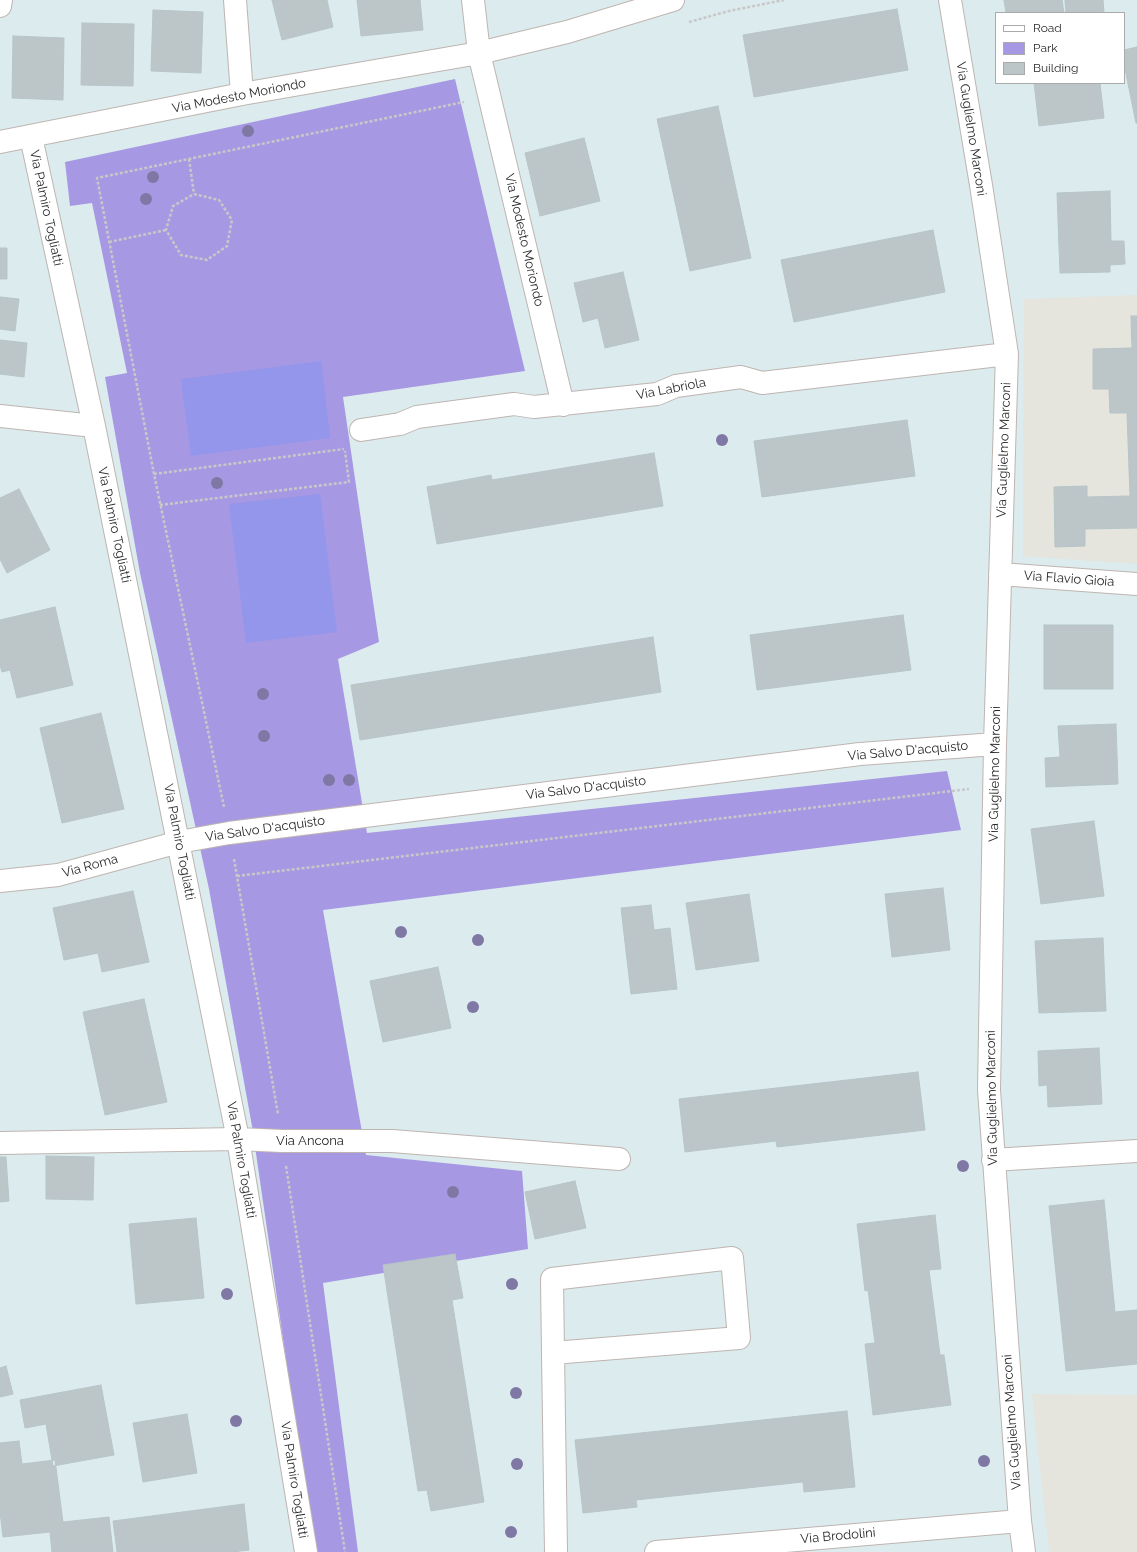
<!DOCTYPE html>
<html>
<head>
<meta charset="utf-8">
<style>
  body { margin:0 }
  #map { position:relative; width:1137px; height:1552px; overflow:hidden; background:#dcebed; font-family:Raleway,sans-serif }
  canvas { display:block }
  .legend { position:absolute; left:995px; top:12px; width:130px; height:72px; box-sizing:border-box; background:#fff; border:1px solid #aaa; margin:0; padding:5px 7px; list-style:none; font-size:12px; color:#2a2a2a }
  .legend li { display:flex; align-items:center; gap:8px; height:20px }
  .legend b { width:20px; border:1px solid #aaa }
</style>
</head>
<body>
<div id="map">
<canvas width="1137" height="1552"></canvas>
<ul class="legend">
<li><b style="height:5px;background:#fff"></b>Road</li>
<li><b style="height:11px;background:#a798e4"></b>Park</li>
<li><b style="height:11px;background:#bcc6c8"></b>Building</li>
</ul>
</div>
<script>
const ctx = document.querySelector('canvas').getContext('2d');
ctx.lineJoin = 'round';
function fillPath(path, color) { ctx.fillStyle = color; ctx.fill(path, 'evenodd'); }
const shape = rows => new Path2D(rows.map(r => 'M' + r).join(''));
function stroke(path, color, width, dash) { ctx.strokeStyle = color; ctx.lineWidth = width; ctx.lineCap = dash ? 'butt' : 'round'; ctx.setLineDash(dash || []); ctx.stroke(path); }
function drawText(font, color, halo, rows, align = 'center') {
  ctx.font = font + ' Raleway,sans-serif'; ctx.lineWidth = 3.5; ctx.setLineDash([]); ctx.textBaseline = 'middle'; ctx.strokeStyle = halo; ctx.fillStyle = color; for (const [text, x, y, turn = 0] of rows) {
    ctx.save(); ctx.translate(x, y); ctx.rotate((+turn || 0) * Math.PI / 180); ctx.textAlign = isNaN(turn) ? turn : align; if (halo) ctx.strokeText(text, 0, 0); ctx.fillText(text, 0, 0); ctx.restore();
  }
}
const industrial = shape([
  [1137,295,1137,564,1023,556,1024,299],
  [1032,1394,1137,1395,1137,1552,1049,1552]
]);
const green = shape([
  [455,79,525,371,343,397,379,642,338,659,367,833,947,771,961,830,323,910,366,1155,522,1171,528,1249,323,1283,358,1552,314,1552,252,1126,209,889,140,573,105,377,127,373,92,203,70,206,65,162]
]);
const pitch = shape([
  [321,361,330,438,191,456,181,379],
  [320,494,337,632,246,643,229,504]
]);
const building = shape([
  [272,0,327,0,333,27,282,40,272,0],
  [357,0,420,0,423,30,361,36,357,0],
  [1004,0,1062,0,1064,13,1006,13,1004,0],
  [1065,0,1103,0,1104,13,1066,13,1065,0],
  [897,9,908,70,754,97,743,35,897,9],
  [153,10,203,12,201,73,151,71,153,10],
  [82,23,134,24,133,86,81,85,82,23],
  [13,36,64,38,63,100,12,98,13,36],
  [1137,47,1137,123,1136,123,1124,64,1124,50,1137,47],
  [1034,83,1100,83,1104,118,1039,126,1034,83],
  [718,106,751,258,690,271,657,119,718,106],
  [584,138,600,201,540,216,525,153,584,138],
  [1110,191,1111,241,1124,241,1125,264,1110,265,1110,272,1060,273,1057,193,1110,191],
  [933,230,945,292,794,322,781,260,933,230],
  [0,248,7,248,7,279,0,279,0,248],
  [623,272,639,340,605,348,598,318,583,322,574,283,623,272],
  [0,297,19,299,15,331,0,329,0,297],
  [1131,316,1137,316,1137,528,1085,529,1085,546,1055,547,1054,487,1087,486,1087,497,1130,496,1127,413,1110,413,1109,389,1093,389,1093,349,1132,348,1131,316],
  [0,340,27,343,24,377,0,374,0,340],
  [907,420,915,476,762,497,754,441,907,420],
  [654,453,663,506,437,544,427,487,491,475,492,480,654,453],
  [19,489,50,550,7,573,0,559,0,498,19,489],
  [55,607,73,685,17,698,10,670,2,672,0,665,0,620,55,607],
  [903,615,911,670,757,690,750,635,903,615],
  [1044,625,1113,625,1113,689,1044,689,1044,625],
  [653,637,661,692,360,740,351,685,653,637],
  [101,713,124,809,62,823,40,728,101,713],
  [1116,724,1118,784,1046,787,1045,758,1060,757,1058,726,1116,724],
  [1094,821,1104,896,1041,904,1031,829,1094,821],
  [943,888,950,950,892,957,885,894,943,888],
  [133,891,149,962,102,972,98,953,64,960,53,908,133,891],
  [749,894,759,961,696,970,686,903,749,894],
  [651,905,654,930,670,928,677,989,631,994,621,908,651,905],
  [1103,938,1106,1011,1039,1013,1035,941,1103,938],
  [438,967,451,1028,383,1042,370,981,438,967],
  [144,999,167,1102,105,1115,83,1012,144,999],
  [1099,1048,1102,1104,1048,1107,1047,1085,1039,1086,1038,1051,1099,1048],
  [918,1072,925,1130,777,1147,776,1141,685,1152,679,1099,918,1072],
  [46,1156,94,1157,93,1200,46,1199,46,1156],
  [0,1157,6,1157,9,1201,0,1202,0,1157],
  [575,1181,586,1228,535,1239,525,1192,575,1181],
  [1104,1200,1115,1312,1137,1310,1137,1364,1066,1371,1049,1206,1104,1200],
  [935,1215,941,1269,929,1270,940,1355,944,1355,951,1405,873,1415,865,1344,875,1343,868,1290,865,1291,857,1224,935,1215],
  [196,1218,204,1298,136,1304,129,1224,196,1218],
  [455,1254,463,1298,452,1300,484,1502,431,1511,427,1490,418,1491,383,1265,455,1254],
  [6,1366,13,1394,0,1397,0,1368,6,1366],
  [101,1385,114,1455,53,1466,46,1424,25,1428,20,1400,101,1385],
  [847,1411,855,1487,804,1492,803,1482,636,1500,637,1507,583,1513,575,1440,847,1411],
  [187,1414,197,1473,143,1482,133,1423,187,1414],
  [19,1441,22,1464,55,1460,63,1522,109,1517,113,1552,52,1552,50,1532,3,1537,0,1512,0,1443,19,1441],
  [244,1504,249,1550,232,1552,117,1552,113,1521,244,1504]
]);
const path = shape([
  [689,22,729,11,784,0],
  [189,159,194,194],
  [194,194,219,200,232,220,227,246,207,260,181,255,166,230,173,206,194,194],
  [109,242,166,230],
  [154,474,344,449],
  [160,505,349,482,345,451],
  [224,807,154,474,97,178,464,102],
  [234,859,278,1114],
  [237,876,969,789],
  [286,1166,345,1552]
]);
const minor = shape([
  [235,0,242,94],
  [473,0,479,53,563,405],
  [950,0,981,185,1007,354,995,744,989,1090,1020,1521,1024,1552],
  [0,6,1,0],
  [31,137,94,426,238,1139,306,1552],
  [0,142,242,94,479,53,567,32,673,0],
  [0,416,94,426],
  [361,430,400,424,417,417,514,404,534,407,657,394,676,386,741,377,762,383,1007,354],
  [1000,574,1137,584],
  [0,881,58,875,179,842,229,833,860,754,995,744],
  [0,1143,238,1139,282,1141,392,1141,619,1159],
  [993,1160,1137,1151],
  [553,1353,739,1338,732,1258,552,1279,553,1353,556,1552],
  [656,1552,1020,1521]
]);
const trees = [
  [248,131],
  [153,177],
  [146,199],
  [722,440],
  [217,483],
  [263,694],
  [264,736],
  [329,780],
  [349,780],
  [401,932],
  [478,940],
  [473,1007],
  [963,1166],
  [453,1192],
  [512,1284],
  [227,1294],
  [516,1393],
  [236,1421],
  [984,1461],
  [517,1464],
  [511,1532]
];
const streetNames = [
  ["Via Modesto Moriondo",239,96,-11],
  ["Via Guglielmo Marconi",971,129,81],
  ["Via Palmiro Togliatti",46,208,78],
  ["Via Modesto Moriondo",524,240,77],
  ["Via Labriola",671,389,-11],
  ["Via Guglielmo Marconi",1004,450,-88],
  ["Via Palmiro Togliatti",114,525,78],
  ["Via Flavio Gioia",1069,579,4],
  ["Via Salvo D'acquisto",908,751,-5],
  ["Via Guglielmo Marconi",995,774,-89],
  ["Via Salvo D'acquisto",586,788,-7],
  ["Via Salvo D'acquisto",265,829,-8],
  ["Via Palmiro Togliatti",179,842,79],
  ["Via Roma",90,866,-15],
  ["Via Guglielmo Marconi",992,1098,-91],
  ["Via Ancona",310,1141],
  ["Via Palmiro Togliatti",241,1160,80],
  ["Via Guglielmo Marconi",1012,1422,-94],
  ["Via Palmiro Togliatti",294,1480,81],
  ["Via Brodolini",838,1536,-5]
];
fillPath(industrial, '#e5e4dd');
fillPath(green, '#a798e4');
fillPath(pitch, '#9396eb');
fillPath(building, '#bcc6c8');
stroke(building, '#b6c5c8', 1);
stroke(minor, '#beb5b0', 24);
stroke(path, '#c8c8c8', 2.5, [3, 2]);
stroke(minor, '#fff', 22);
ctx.fillStyle = '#8078a4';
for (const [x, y] of trees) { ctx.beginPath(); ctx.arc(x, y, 6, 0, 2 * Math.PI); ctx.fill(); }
drawText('13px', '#2a2a2a', '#fff', streetNames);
</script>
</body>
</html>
